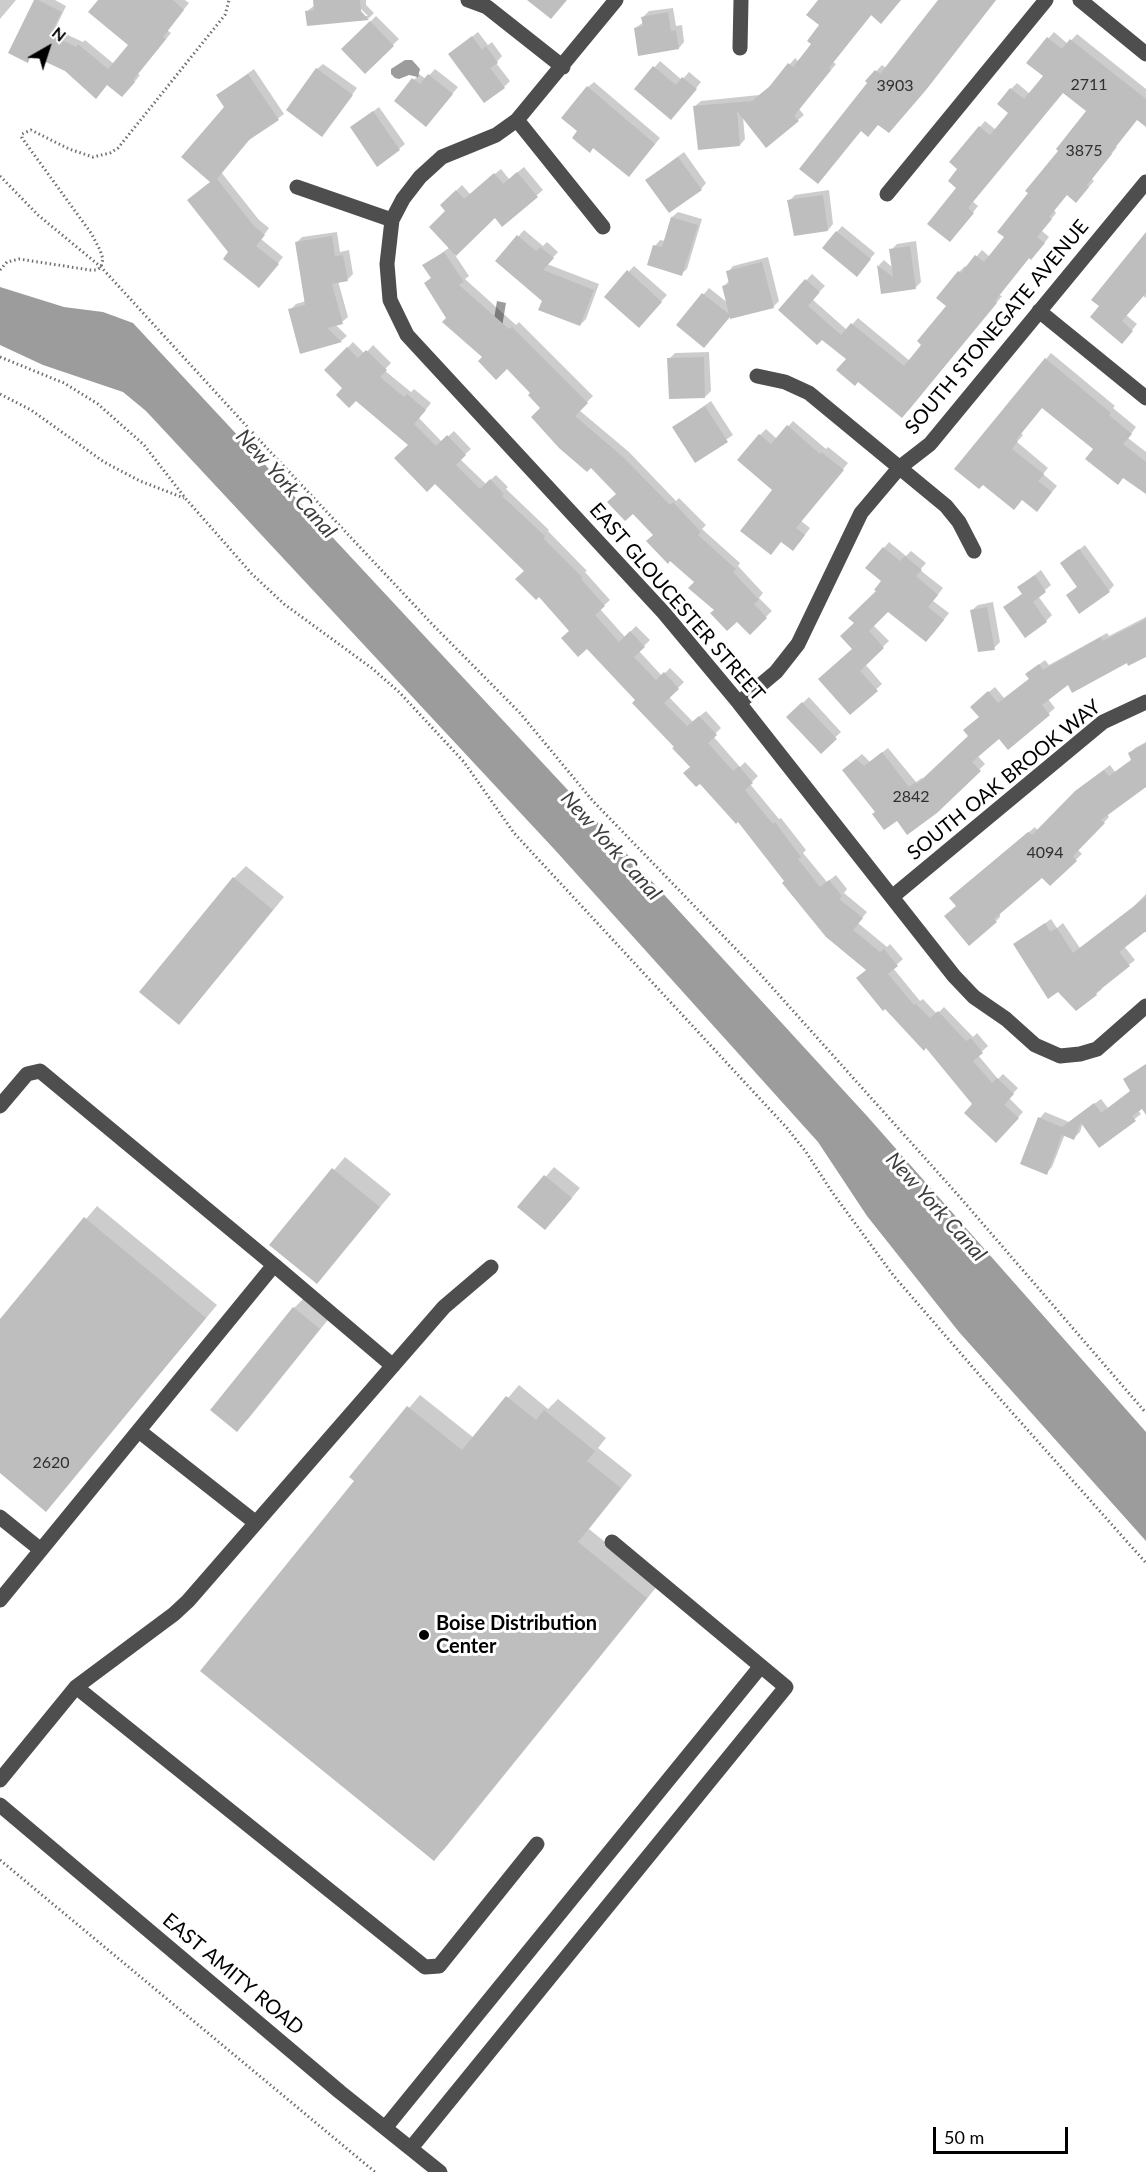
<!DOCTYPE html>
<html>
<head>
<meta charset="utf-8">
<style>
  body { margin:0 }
  #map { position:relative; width:1146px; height:2172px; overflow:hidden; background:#fff; font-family:Lato,sans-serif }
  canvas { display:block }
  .north { position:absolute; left:18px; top:18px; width:60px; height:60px; -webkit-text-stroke:4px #fff; paint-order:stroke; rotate:39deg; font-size:16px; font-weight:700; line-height:24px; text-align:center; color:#000 }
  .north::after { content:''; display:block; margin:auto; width:21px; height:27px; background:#000; clip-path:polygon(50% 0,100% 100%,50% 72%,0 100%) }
  .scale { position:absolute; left:933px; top:2127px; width:135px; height:27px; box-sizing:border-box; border:3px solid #000; border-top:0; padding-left:8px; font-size:18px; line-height:21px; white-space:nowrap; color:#000; -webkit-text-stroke:4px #fff; paint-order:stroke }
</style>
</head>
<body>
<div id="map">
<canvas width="1146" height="2172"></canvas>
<div class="north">N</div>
<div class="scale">50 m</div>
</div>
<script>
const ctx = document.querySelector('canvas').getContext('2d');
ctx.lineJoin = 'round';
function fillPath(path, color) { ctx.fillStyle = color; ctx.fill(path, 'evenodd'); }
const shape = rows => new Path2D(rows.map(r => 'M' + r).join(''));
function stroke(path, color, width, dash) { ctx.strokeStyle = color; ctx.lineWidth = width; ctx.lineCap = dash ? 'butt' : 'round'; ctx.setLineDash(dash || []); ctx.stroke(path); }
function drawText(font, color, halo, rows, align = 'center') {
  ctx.font = font + ' Lato,sans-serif'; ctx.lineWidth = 6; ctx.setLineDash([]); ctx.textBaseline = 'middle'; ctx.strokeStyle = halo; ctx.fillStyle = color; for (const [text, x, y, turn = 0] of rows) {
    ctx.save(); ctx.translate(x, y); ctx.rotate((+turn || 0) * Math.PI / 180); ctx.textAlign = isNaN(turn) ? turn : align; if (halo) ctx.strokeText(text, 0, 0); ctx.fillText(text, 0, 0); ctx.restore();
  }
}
const water = shape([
  [405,60,412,60,420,69,418,77,409,75,399,79,395,78,391,74,391,69],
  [0,287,64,307,103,312,133,323,592,816,867,1116,1146,1432,1146,1541,959,1332,867,1216,818,1142,555,850,146,411,123,392,43,365,0,345],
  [497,301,506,303,502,327,493,325]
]);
const shadow = shape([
  [0,0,16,0,0,19],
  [36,0,55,0,66,6,55,29,83,42,85,40,114,64,130,45,100,0,185,0,189,3,167,30,171,33,138,74,140,75,128,90,65,70,34,54,27,61],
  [314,0,366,0,366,5,374,13,369,18,308,25,306,12,315,5],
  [357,5,368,16,363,16],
  [820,0,900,0,872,14,833,62,836,64,799,109,804,115,798,120,743,117,745,139,740,145,695,106,701,101,759,95,773,84,795,58,799,62,814,44,821,25],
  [940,0,996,0,931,82,869,83,867,81,882,65,886,68],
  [673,8,676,26,682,25,684,42,679,48,635,28,644,22,643,17,649,11],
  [376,16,399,39,365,72,343,49],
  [478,32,488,45,492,42,502,56,496,63,510,81,504,87,450,54],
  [1054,32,1068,44,1077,34,1146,89,1146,117,1138,118,1115,146,1117,147,1092,179,1094,181,1082,195,1067,194,1054,210,1056,213,1042,231,1049,237,1037,252,1030,257,999,295,1002,296,908,411,822,338,780,310,812,274,825,286,812,299,847,330,858,318,910,361,923,344,948,306,959,272,965,266,967,268,982,250,990,257,1006,237,1061,150,1088,111,1064,91,972,201,978,206,955,235,959,169,980,127,985,121,996,130,1010,113,999,104,1011,89,1017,83,1030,94,1045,76,1028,62],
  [660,61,682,80,689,72,701,82,677,112,636,89],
  [323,64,357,88,322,135,317,69],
  [254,69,284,114,251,138,221,172,259,220,269,228,261,239,283,257,265,280,230,252,212,182,226,107,218,95],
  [435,69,458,87,432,119,396,101,419,74,426,79],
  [594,82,660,138,634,170,579,131,588,87],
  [379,107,405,144,399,149,351,128],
  [684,152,706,183,701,189,653,175],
  [524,167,543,190,502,225,495,216,455,255,469,276,465,279,516,325,519,322,593,396,579,410,629,452,676,501,679,498,706,525,702,529,740,563,738,566,763,593,759,598,772,611,750,632,737,619,716,610,696,582,542,408,532,393,507,367,484,357,448,318,426,283,432,277,424,266,450,247,447,211,442,205,462,185,470,194,501,169,509,179],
  [829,190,833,224,828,230,789,201,795,195],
  [678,212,702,219,687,269,681,274,655,246,660,240,665,241,672,217],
  [842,226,875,253,862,269,837,232],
  [524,230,543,246,547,242,558,252,547,264,599,284,586,319,580,325,544,301,497,261],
  [337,232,340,252,349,250,353,274,347,280,338,281,348,317,342,322,335,324,347,336,341,341,301,352,290,310,296,304,306,301,296,243,302,237],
  [1146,235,1146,298,1143,296,1126,315,1137,324,1127,336,1092,317],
  [916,241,921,282,915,288,882,292,879,265,884,260,893,268,891,250,897,244],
  [768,257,779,301,773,307,678,325,709,288,728,303,723,287,730,280,728,272,733,266],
  [634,266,667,295,644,320,606,296],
  [353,342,365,354,373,345,391,363,384,370,411,392,414,389,431,403,419,418,442,442,454,431,471,449,460,459,486,484,496,475,508,487,506,489,549,530,548,531,587,571,585,572,610,600,600,609,625,637,636,626,650,640,639,651,662,676,670,668,684,682,669,697,693,722,706,711,721,728,713,736,740,767,745,762,758,776,750,784,779,819,781,818,806,850,803,853,827,882,836,875,847,889,844,893,867,912,858,923,887,947,890,944,903,959,893,968,920,1001,923,999,937,1014,944,1007,973,1037,977,1033,988,1046,978,1055,998,1079,1003,1074,1018,1088,1009,1098,1023,1112,996,1141,974,1104,868,969,786,881,738,820,691,767,637,700,539,595,526,571,410,445,326,370],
  [709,352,711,391,705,397,669,359,675,353],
  [1051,353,1115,406,1113,408,1136,427,1128,438,1146,452,1146,492,1124,476,1095,449,1043,406,1021,433,1023,435,1017,442,1048,468,1043,474,1057,486,1042,504,983,483,956,469],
  [711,401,733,435,695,461,674,427],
  [793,421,826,449,828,447,848,463,801,521,810,528,799,543,774,489,760,435,766,429,777,439],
  [889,542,906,556,911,551,926,563,920,570,943,588,933,601,949,613,932,635,888,610,873,625,889,641,865,664,882,684,850,713,856,623,883,581,884,548],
  [1085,545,1114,585,1109,591,1068,595,1078,586,1062,563],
  [1041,570,1051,585,1038,596,1052,615,1046,621,1005,607,1023,593,1019,587],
  [993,602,1000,642,994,648,972,610,978,605],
  [1146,617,1146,656,1068,683,1048,699,1055,708,1008,748,999,737,977,755,985,764,936,812,897,819,876,811,850,764,862,754,870,762,888,748,916,782,922,778,924,780,970,736,981,717,978,701,995,687,1004,698,1030,678,1033,669,1045,660,1049,665,1107,633,1109,636],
  [809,697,841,732,821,751,788,717],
  [1146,742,1146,785,1107,814,1109,817,1078,850,1082,854,1050,884,1042,876,1000,913,1000,917,993,924,957,905,957,892,1035,827,1038,831,1082,786,1110,765,1115,772,1133,759,1130,753,1135,748],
  [246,866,284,897,190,1011,234,878],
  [1146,894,1146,933,1144,931,1124,946,1135,960,1101,987,1102,989,1096,994,1015,945,1051,919,1057,928,1063,923,1080,948,1133,907],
  [1146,1064,1146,1105,1138,1110,1141,1114,1100,1146,1083,1123,1080,1132,1074,1138,1065,1134,1052,1167,1046,1173,1040,1118,1045,1112,1069,1122,1101,1099,1108,1108,1132,1091,1124,1080],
  [345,1157,391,1194,317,1282,271,1245],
  [554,1167,580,1188,554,1219,520,1207],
  [97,1206,217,1305,46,1510,0,1471,0,1321],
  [306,1296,331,1316,249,1418,237,1430,212,1410,294,1308],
  [519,1385,548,1409,558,1399,606,1438,598,1448,632,1475,589,1529,658,1585,446,1847,434,1859,356,1481,351,1477,420,1395,474,1438]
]);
const building = shape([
  [34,0,38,0,62,12,50,34,76,47,78,44,108,69,128,45,88,12,98,0,173,0,184,10,163,37,166,39,133,80,135,82,122,97,107,85,96,99,65,71,31,55,28,63,8,53],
  [313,0,360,0,361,11,369,20,307,26,305,11,314,10],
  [527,0,567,0,551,19],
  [818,0,901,0,881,24,871,15,829,68,831,70,794,116,799,121,766,148,737,111,740,146,698,150,693,106,752,101,769,87,788,63,793,67,811,44,807,41,819,25,806,15],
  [938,0,996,0,926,90,889,133,878,125,868,137,861,131,818,184,799,169,867,83,865,81,875,70,880,74],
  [668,12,671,31,676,30,679,49,638,56,634,28,643,26,641,17],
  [370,21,394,46,365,74,341,49],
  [472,36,482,50,486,46,498,63,490,68,505,88,484,103,448,54],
  [1047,37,1062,49,1070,39,1146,99,1146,127,1137,120,1111,153,1112,154,1087,185,1089,187,1076,203,1067,195,1049,217,1052,219,1037,237,1045,243,1031,260,1029,258,995,301,997,303,902,418,858,382,855,386,836,370,846,359,822,340,817,345,778,310,805,279,820,292,808,306,841,335,851,323,904,366,921,345,917,341,946,306,936,298,958,271,961,273,975,255,984,262,1004,237,997,232,1028,193,1025,191,1058,151,1056,149,1086,111,1063,93,968,208,974,213,950,242,927,224,956,188,948,181,957,169,949,162,979,126,990,135,1008,113,997,104,1010,88,1024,99,1043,76,1026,63],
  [653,66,676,85,682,77,697,89,671,120,634,89],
  [316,68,353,95,322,137,286,110],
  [248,74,279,120,249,140,217,179,254,226,265,235,256,246,279,264,259,288,223,259,228,252,187,200,210,182,181,157,224,107,216,95],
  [428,74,453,94,426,127,394,101,412,78,420,84],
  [587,86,655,144,629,177,593,148,590,153,572,138,577,131,561,118],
  [373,111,400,150,377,167,350,127],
  [678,157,702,190,669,213,645,180],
  [517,172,538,197,502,227,495,218,456,256,429,227,445,211,440,205,456,190,464,199,494,173,503,184],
  [823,195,828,231,794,236,787,200],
  [671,217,698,225,682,276,647,265,653,245,662,247],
  [836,231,871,259,857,277,822,248],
  [1146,232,1146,293,1122,321,1133,331,1122,344,1090,317,1099,306,1091,300],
  [517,235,536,251,540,247,554,258,543,270,594,290,580,326,538,310,542,301,495,261],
  [332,236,335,256,343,255,348,281,332,284,343,324,327,328,342,342,300,354,288,309,305,305,295,242],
  [910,246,916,289,881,294,877,265,893,277,889,249],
  [444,252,464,282,459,285,509,329,512,327,588,403,575,416,623,457,670,505,673,502,701,532,698,535,736,569,733,572,759,600,754,604,767,618,750,635,737,622,727,631,710,613,714,610,688,588,694,582,670,561,668,564,646,541,653,535,633,514,625,521,607,502,616,494,591,468,587,472,559,448,531,417,540,408,528,395,530,393,507,369,496,380,478,361,482,357,442,322,446,318,424,283,431,278,422,265],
  [762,262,774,308,730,319,730,317,704,348,676,325,702,293,729,314,722,286,729,284,726,271],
  [627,270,662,302,639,328,604,297],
  [347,347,358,358,366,350,387,370,380,377,404,397,407,394,426,410,414,424,436,446,447,435,466,455,456,465,480,489,490,479,504,494,502,496,545,536,543,538,582,577,581,579,605,606,595,615,619,642,630,631,645,647,634,657,656,680,664,672,679,689,664,703,687,726,699,716,717,735,708,743,733,771,739,766,753,783,745,790,773,824,775,822,801,857,798,859,820,887,829,880,842,896,839,899,863,918,853,930,880,952,884,949,898,966,888,974,914,1005,916,1004,930,1018,938,1011,966,1041,971,1038,983,1053,973,1061,992,1083,997,1078,1014,1094,1004,1105,1019,1118,996,1143,964,1113,972,1104,926,1048,924,1051,885,1009,883,1011,856,978,866,970,826,937,782,883,784,881,738,822,736,824,700,784,696,787,683,773,690,767,672,748,674,747,632,703,635,700,587,649,578,657,561,638,569,631,539,597,536,600,515,579,524,571,435,484,427,492,394,458,408,445,356,401,349,408,336,395,342,388,324,370],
  [704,357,705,398,669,399,667,358],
  [1045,358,1111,413,1109,415,1132,434,1123,444,1146,462,1146,494,1123,478,1118,485,1085,459,1093,449,1042,408,1016,440,1018,441,1012,449,1044,474,1038,481,1052,492,1037,512,1022,500,1014,510,983,485,979,489,954,469],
  [705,406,728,442,695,463,672,427],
  [787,425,820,454,821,452,844,470,796,528,805,535,793,551,781,542,771,555,740,531,772,490,737,460,759,434,771,444],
  [883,547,900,561,905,556,922,570,916,576,938,595,928,607,944,620,926,642,888,612,869,631,884,648,860,671,878,691,850,715,818,679,852,649,840,636,854,623,848,618,876,591,874,590,881,581,865,568],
  [1079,549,1110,592,1079,614,1066,595,1077,587,1060,563],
  [1035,575,1046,592,1033,602,1047,622,1025,638,1003,607,1022,594,1017,587],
  [987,607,995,650,978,652,970,610],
  [1146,619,1146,657,1128,666,1127,663,1072,693,1068,685,1042,705,1050,715,1008,750,999,739,972,762,981,771,937,813,907,835,897,821,884,830,872,814,875,812,842,770,856,759,864,766,882,752,909,787,916,782,917,784,968,736,963,730,979,717,970,707,988,691,998,703,1029,679,1025,674,1039,664,1043,670,1101,637,1103,641],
  [802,702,837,739,821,754,786,717],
  [1146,743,1146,787,1101,820,1105,823,1073,856,1077,861,1050,886,1042,878,994,919,997,922,969,946,944,916,956,906,949,898,1028,832,1032,835,1075,791,1104,770,1109,776,1131,760,1128,753],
  [233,877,273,910,179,1025,139,992],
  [1146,897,1146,931,1119,952,1130,966,1096,993,1097,995,1076,1011,1058,992,1048,999,1013,944,1045,923,1050,932,1057,928,1073,953],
  [1146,1064,1146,1115,1142,1109,1132,1116,1136,1121,1099,1148,1081,1123,1074,1140,1062,1135,1047,1175,1020,1164,1038,1117,1062,1127,1094,1103,1101,1113,1130,1091,1123,1079],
  [332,1168,380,1207,317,1284,269,1245],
  [544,1175,572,1198,545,1230,517,1207],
  [84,1217,206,1318,46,1512,0,1473,0,1319],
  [293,1307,320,1329,237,1432,210,1410],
  [506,1396,536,1420,544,1410,595,1451,587,1461,621,1488,578,1542,647,1598,434,1861,200,1671,354,1481,349,1477,407,1406,462,1450]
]);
const path = shape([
  [0,176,38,215,101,267,263,444,433,625,520,713,592,800,761,975,958,1195,1146,1413],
  [0,270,7,262,19,259,90,270,97,270,101,267,103,259,100,250,91,233,22,138,22,134,31,130,69,149,93,157,110,153,118,148,225,15,229,0],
  [0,357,64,383,98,404,144,445,186,499,252,574,284,604,373,669,400,693,464,762,514,833,787,1128,806,1152,832,1192,893,1275,1001,1400,1146,1563],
  [0,394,31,410,104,462,140,481,184,498],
  [0,1860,375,2172]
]);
const minor = shape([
  [468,0,487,7,563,67],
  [616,0,517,120,496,135,442,157,420,177,403,199,392,220,387,264,390,300,407,335,664,613,739,703,954,976,974,997,1006,1019,1035,1045,1060,1056,1080,1054,1097,1049,1146,1006],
  [1080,0,1146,54],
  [740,48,741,0],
  [517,120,603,227],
  [297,187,392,220],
  [887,194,1046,0],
  [1039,311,1146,398],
  [757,376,785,382,809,393,946,506,959,522,974,551],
  [739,703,776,672,798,644,861,513,899,468,930,444,1146,182],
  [892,897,1103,722,1146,702],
  [0,1106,27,1074,40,1071,274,1265],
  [139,1431,256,1523],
  [0,1517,41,1550],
  [0,1600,274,1265,393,1366],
  [76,1687,425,1967,439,1966,537,1844],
  [0,1780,76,1687,174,1614,188,1601,444,1307,491,1267],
  [0,1805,340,2092,440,2172],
  [385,2128,761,1666],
  [411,2148,786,1687,612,1542]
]);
const markers = [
  [424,1635,6,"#000"]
];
const numberNames = [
  ["2711",1089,85],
  ["3903",895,86],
  ["3875",1084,151],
  ["2842",911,797],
  ["4094",1045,853],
  ["2620",51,1463]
];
const streetNames = [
  ["SOUTH STONEGATE AVENUE",997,327,-50],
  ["EAST GLOUCESTER STREET",677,602,49],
  ["SOUTH OAK BROOK WAY",1004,780,-39],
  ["EAST AMITY ROAD",233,1974,40]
];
const poiNames = [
  ["Boise Distribution",436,1624],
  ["Center",436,1647]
];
const waterNames = [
  ["New York Canal",286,484,48],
  ["New York Canal",611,846,48],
  ["New York Canal",936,1207,48]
];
fillPath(water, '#9c9c9c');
fillPath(shadow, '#0003');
fillPath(building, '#bebebe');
stroke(path, '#707070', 3, [1.5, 3]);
stroke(minor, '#4e4e4e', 15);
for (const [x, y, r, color] of markers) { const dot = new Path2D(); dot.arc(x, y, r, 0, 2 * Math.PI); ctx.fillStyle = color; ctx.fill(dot); stroke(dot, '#fff', 2); }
drawText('16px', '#303030', null, numberNames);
drawText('20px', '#000', '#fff', streetNames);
drawText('bold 20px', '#000', '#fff', poiNames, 'left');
drawText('italic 21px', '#3d3d3d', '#fff', waterNames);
</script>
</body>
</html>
